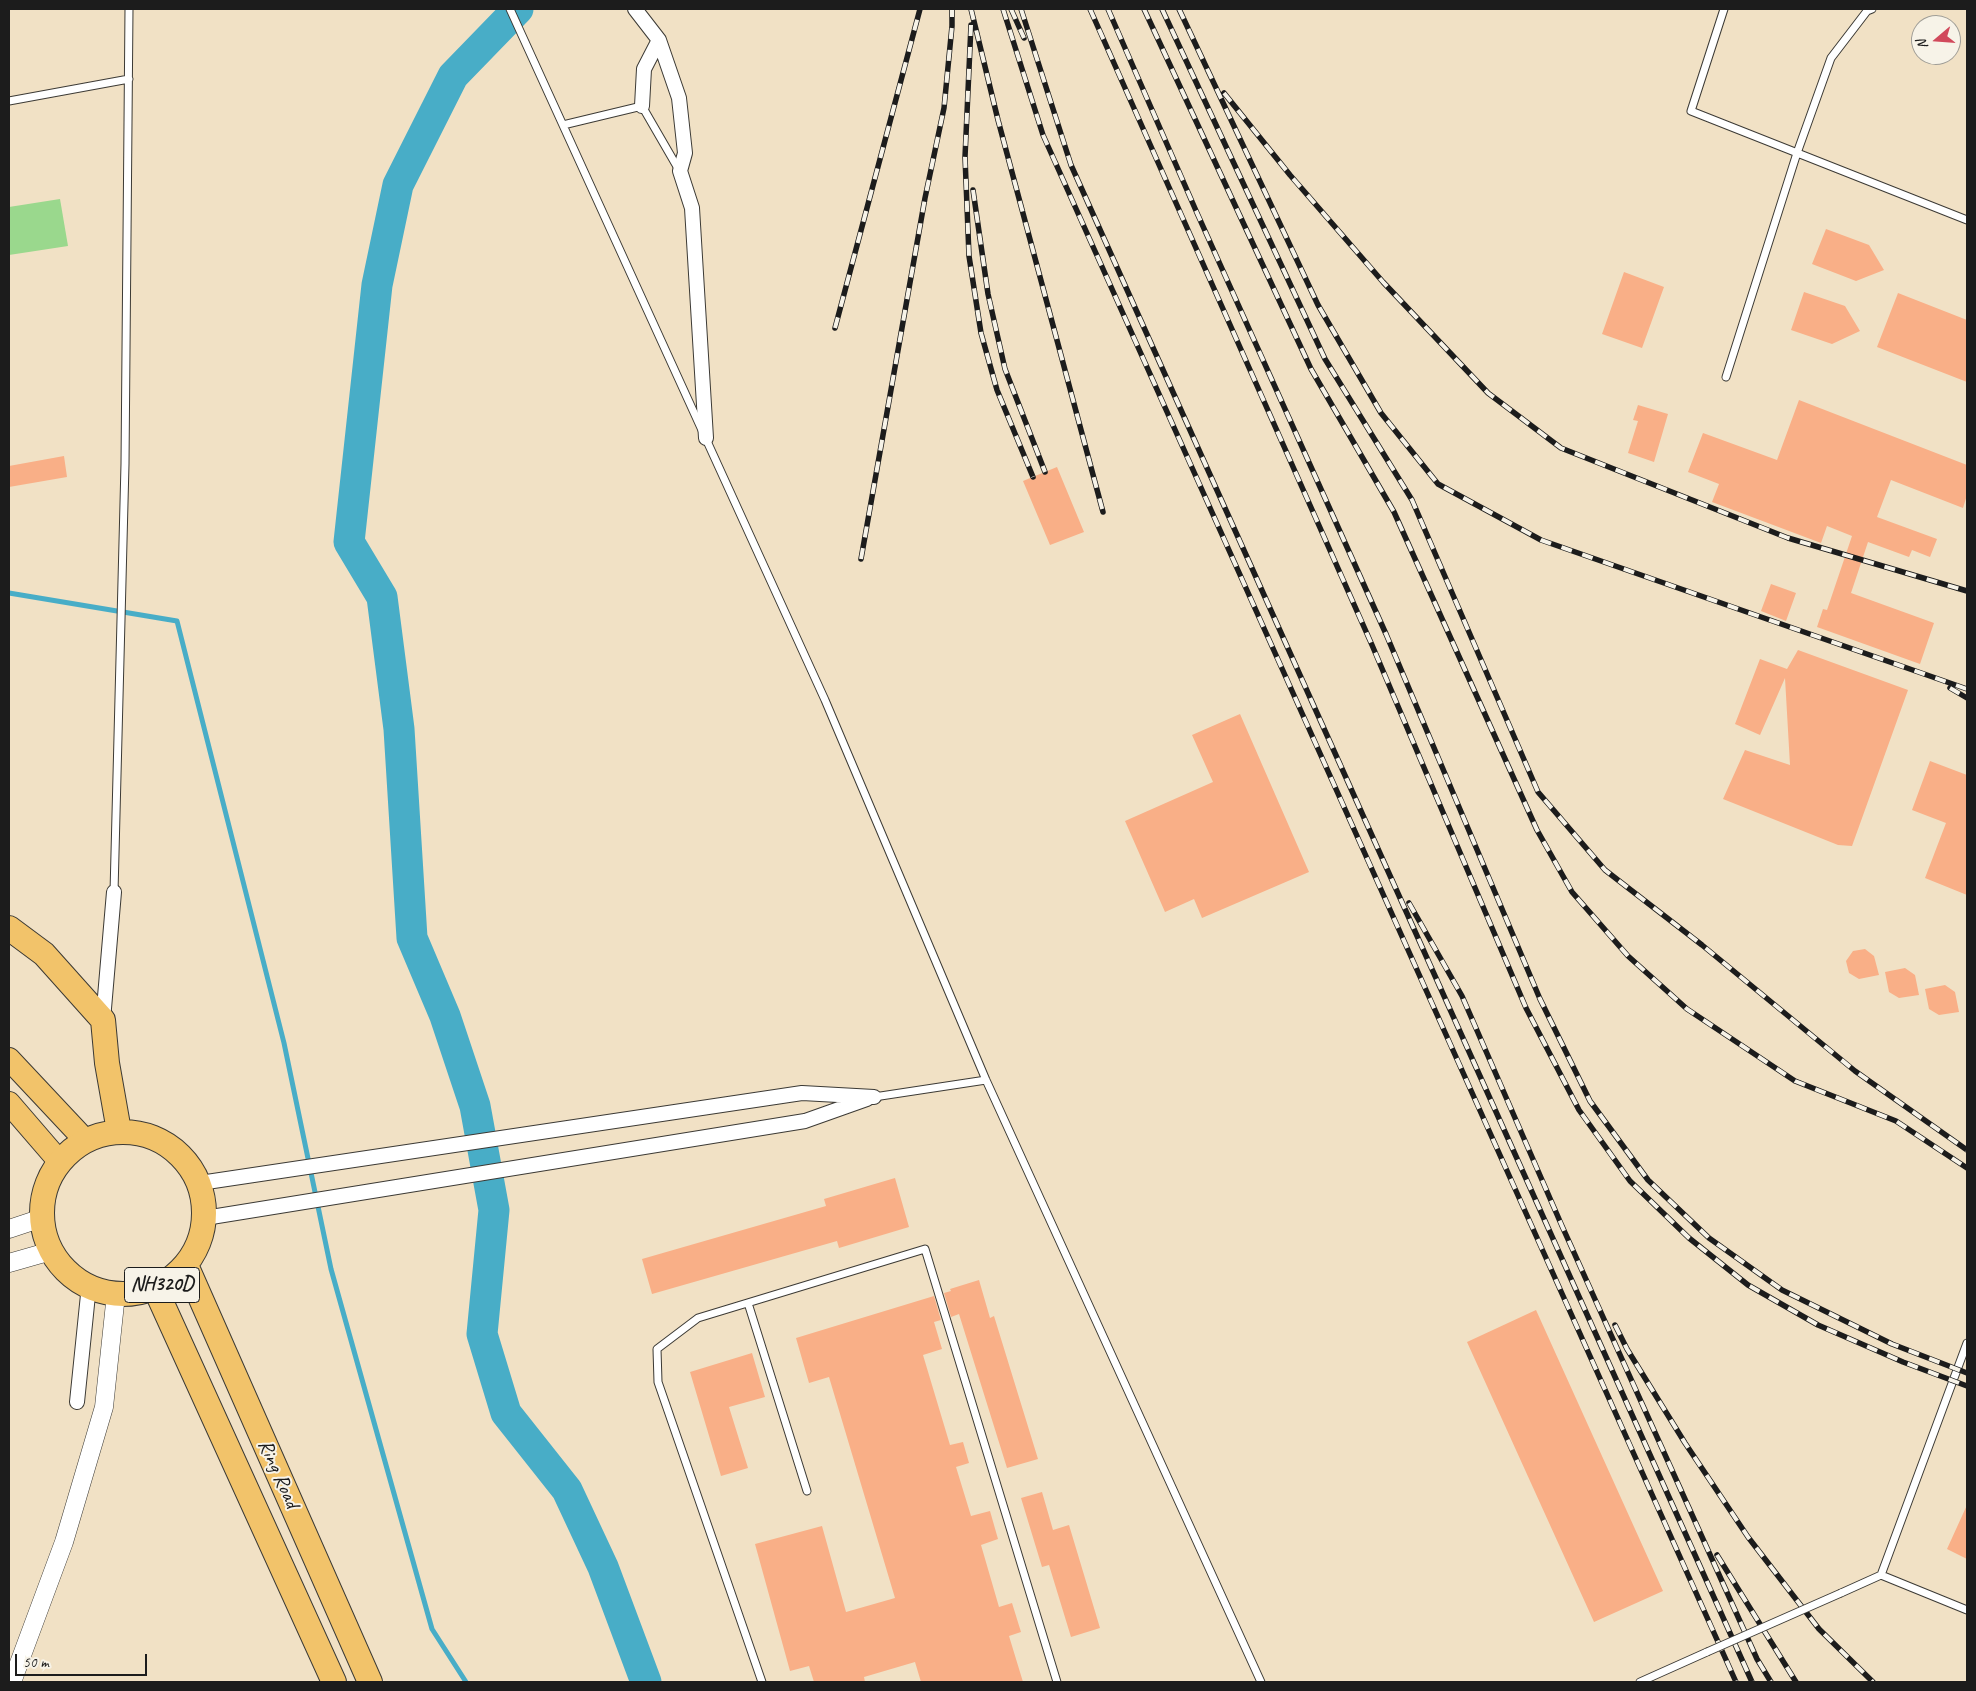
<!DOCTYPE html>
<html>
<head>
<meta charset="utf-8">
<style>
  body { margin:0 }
  #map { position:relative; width:1976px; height:1691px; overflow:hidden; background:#f1e1c5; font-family:Caveat,sans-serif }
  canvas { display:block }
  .frame { position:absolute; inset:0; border:10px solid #1c1c1c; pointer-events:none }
  .north { position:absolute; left:1911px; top:15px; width:50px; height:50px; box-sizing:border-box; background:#f7f3e8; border:1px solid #9f9d96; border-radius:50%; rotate:252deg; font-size:14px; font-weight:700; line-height:20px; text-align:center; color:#1c1c1c }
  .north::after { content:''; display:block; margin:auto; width:18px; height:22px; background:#d1495b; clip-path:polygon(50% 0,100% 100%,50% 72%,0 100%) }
  .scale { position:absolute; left:15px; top:1654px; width:132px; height:22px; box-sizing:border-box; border:2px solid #1c1c1c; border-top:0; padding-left:6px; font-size:15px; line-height:18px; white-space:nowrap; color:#1c1c1c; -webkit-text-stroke:4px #f7f3e8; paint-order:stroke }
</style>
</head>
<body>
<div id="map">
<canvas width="1976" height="1691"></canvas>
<div class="frame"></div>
<div class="north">N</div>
<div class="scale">50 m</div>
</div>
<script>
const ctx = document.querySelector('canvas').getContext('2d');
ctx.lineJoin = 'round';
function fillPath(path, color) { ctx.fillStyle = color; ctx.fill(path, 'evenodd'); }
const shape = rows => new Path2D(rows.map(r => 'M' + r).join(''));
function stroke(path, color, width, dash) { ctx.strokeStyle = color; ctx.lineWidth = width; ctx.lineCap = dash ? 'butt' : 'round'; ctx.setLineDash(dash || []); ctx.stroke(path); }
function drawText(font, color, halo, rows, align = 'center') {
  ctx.font = font + ' Caveat,sans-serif'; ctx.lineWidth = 4; ctx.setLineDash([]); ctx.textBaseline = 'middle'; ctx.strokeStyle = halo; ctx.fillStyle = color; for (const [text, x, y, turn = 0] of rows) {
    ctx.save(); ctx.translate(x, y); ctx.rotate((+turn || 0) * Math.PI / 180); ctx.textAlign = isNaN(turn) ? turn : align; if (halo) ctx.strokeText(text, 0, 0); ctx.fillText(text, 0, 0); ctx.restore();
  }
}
const green = shape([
  [60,199,68,246,9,255,9,207]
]);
const stream = shape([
  [9,593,177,621,284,1043,331,1269,432,1629,466,1682]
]);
const river = shape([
  [518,9,453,76,398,185,377,285,349,542,382,597,399,729,412,938,445,1016,475,1106,494,1210,482,1334,506,1413,567,1490,603,1567,646,1682]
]);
const building = shape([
  [1826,229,1869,245,1884,270,1856,281,1812,264],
  [1624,272,1664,287,1642,348,1602,334],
  [1804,292,1845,306,1860,331,1832,344,1791,330],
  [1898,293,1967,320,1967,382,1877,347],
  [1799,400,1967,465,1967,495,1963,508,1891,480,1877,517,1937,539,1930,557,1912,550,1909,557,1868,542,1851,593,1934,623,1920,664,1817,627,1823,609,1827,610,1852,536,1827,526,1821,543,1712,502,1719,484,1688,472,1703,433,1777,460],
  [1638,405,1668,414,1654,462,1628,453,1638,421,1633,420],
  [64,456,67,477,9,487,9,466],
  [1057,467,1084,532,1050,545,1023,481],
  [1771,584,1796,593,1786,621,1761,611],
  [1798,650,1908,690,1852,846,1838,845,1723,799,1745,750,1790,765,1785,678,1760,735,1735,724,1760,659,1787,669],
  [1240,714,1309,872,1202,918,1194,899,1165,912,1125,821,1213,782,1192,735],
  [1930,761,1967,775,1967,895,1925,878,1946,823,1912,810],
  [1865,949,1874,956,1879,975,1859,979,1849,973,1846,961,1853,951],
  [1905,968,1915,975,1919,995,1899,998,1889,992,1885,972],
  [1945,985,1955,992,1959,1012,1939,1015,1929,1009,1925,989],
  [895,1178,909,1227,839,1248,837,1241,652,1294,642,1259,826,1206,824,1199],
  [979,1280,990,1318,994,1316,1038,1459,1007,1468,959,1314,951,1317,944,1293,951,1291,950,1289],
  [934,1296,941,1320,934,1322,942,1349,923,1355,950,1445,963,1442,969,1463,956,1467,971,1516,990,1511,998,1539,981,1545,999,1607,1012,1603,1021,1632,1009,1636,1023,1682,921,1682,915,1662,864,1677,865,1682,814,1682,809,1666,790,1671,755,1544,822,1526,846,1612,895,1598,829,1377,809,1383,796,1338],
  [1536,1310,1663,1591,1594,1622,1467,1342],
  [752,1353,765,1397,729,1407,748,1468,721,1476,690,1372],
  [1042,1492,1053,1530,1069,1525,1100,1628,1071,1637,1049,1565,1042,1567,1021,1498],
  [1967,1505,1967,1559,1947,1549]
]);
const service = shape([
  [510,9,825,700,986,1080,1261,1682],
  [1724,9,1691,111,1967,220],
  [9,101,129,79],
  [563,125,642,106,679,170],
  [1726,377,1797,153,1831,58,1867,11,1872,9],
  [114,892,125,464,129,9],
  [874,1097,986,1080],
  [748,1303,807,1491],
  [1881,1575,1967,1343],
  [1841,1593,1881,1575,1967,1610],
  [762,1682,658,1382,657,1349,698,1318,925,1249,1057,1682],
  [1640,1682,1707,1652]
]);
const minor = shape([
  [635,9,659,40,679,98,685,153,680,171,692,208,706,438],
  [642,106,644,69,659,40],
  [103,1020,114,892],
  [200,1183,802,1093,874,1097],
  [205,1218,805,1121,867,1099],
  [77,1402,89,1285]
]);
const tertiary = shape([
  [9,1229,42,1218],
  [9,1263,51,1251],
  [12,1682,64,1542,104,1407,116,1294]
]);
const primary = shape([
  [9,1059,85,1140],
  [9,1103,59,1161]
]);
const trunk = shape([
  [9,928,44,954,103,1020,107,1063,119,1131],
  '42 1213a81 81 0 1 1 162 0a81 81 0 1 1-162 0Z',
  [186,1265,370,1682],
  [155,1288,334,1682]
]);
const rail = shape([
  [971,9,998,120,1103,512],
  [1003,9,1043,135,1736,1682],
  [1011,9,1024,38],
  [1021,9,1071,165,1752,1682],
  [1090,9,1372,645,1526,1008,1579,1110,1630,1181,1689,1238,1748,1285,1818,1325,1903,1362,1967,1386],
  [1108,9,1197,213,1386,634,1540,999,1590,1101,1648,1180,1709,1238,1782,1290,1892,1344,1967,1373],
  [1144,9,1311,369,1394,512,1537,830,1572,892,1628,956,1687,1009,1795,1081,1896,1121,1967,1168],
  [1162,9,1325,359,1412,500,1538,792,1605,870,1702,945,1855,1071,1967,1150],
  [1179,9,1318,305,1381,413,1438,484,1541,540,1967,689],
  [971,25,965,157,969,256,981,333,997,390,1033,477],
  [1224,93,1290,175,1383,282,1488,393,1561,448,1788,538,1967,591],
  [973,190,988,294,1005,369,1045,472],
  [835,328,920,9],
  [861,559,925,198,944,108,952,26,952,9],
  [1950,688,1967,698],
  [1409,903,1462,996,1562,1226,1757,1659,1771,1682],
  [1615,1325,1627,1349,1685,1443,1748,1537,1819,1629,1873,1682],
  [1717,1555,1796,1682]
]);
const serviceBridge = shape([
  [1707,1652,1841,1593]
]);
const shields = [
  [162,1285,75]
];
const shieldNames = [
  ["NH320D",162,1285]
];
const streetNames = [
  ["Ring Road",278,1474,66]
];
fillPath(green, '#9ad88d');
stroke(stream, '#48adc7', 5);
stroke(river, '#48adc7', 31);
fillPath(building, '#f9af87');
stroke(service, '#3c3a35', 9);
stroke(minor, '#3c3a35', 16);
stroke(tertiary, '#3c3a35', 19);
stroke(primary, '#3c3a35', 24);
stroke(trunk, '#3c3a35', 26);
stroke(service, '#fff', 7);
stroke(minor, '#fff', 14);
stroke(tertiary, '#fff', 18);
stroke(primary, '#f2c36a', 22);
stroke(trunk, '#f2c36a', 24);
stroke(rail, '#1c1c1c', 5.5);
stroke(rail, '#f7f3e8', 4, [11]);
stroke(serviceBridge, '#3c3a35', 9, []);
stroke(serviceBridge, '#fff', 7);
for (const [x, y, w] of shields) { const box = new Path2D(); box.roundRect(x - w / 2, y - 17.5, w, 35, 4); ctx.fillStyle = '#f7f3e8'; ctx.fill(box); stroke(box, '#1c1c1c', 1); }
drawText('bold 20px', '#1c1c1c', null, shieldNames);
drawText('21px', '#1c1c1c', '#f7f3e8', streetNames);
</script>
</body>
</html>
